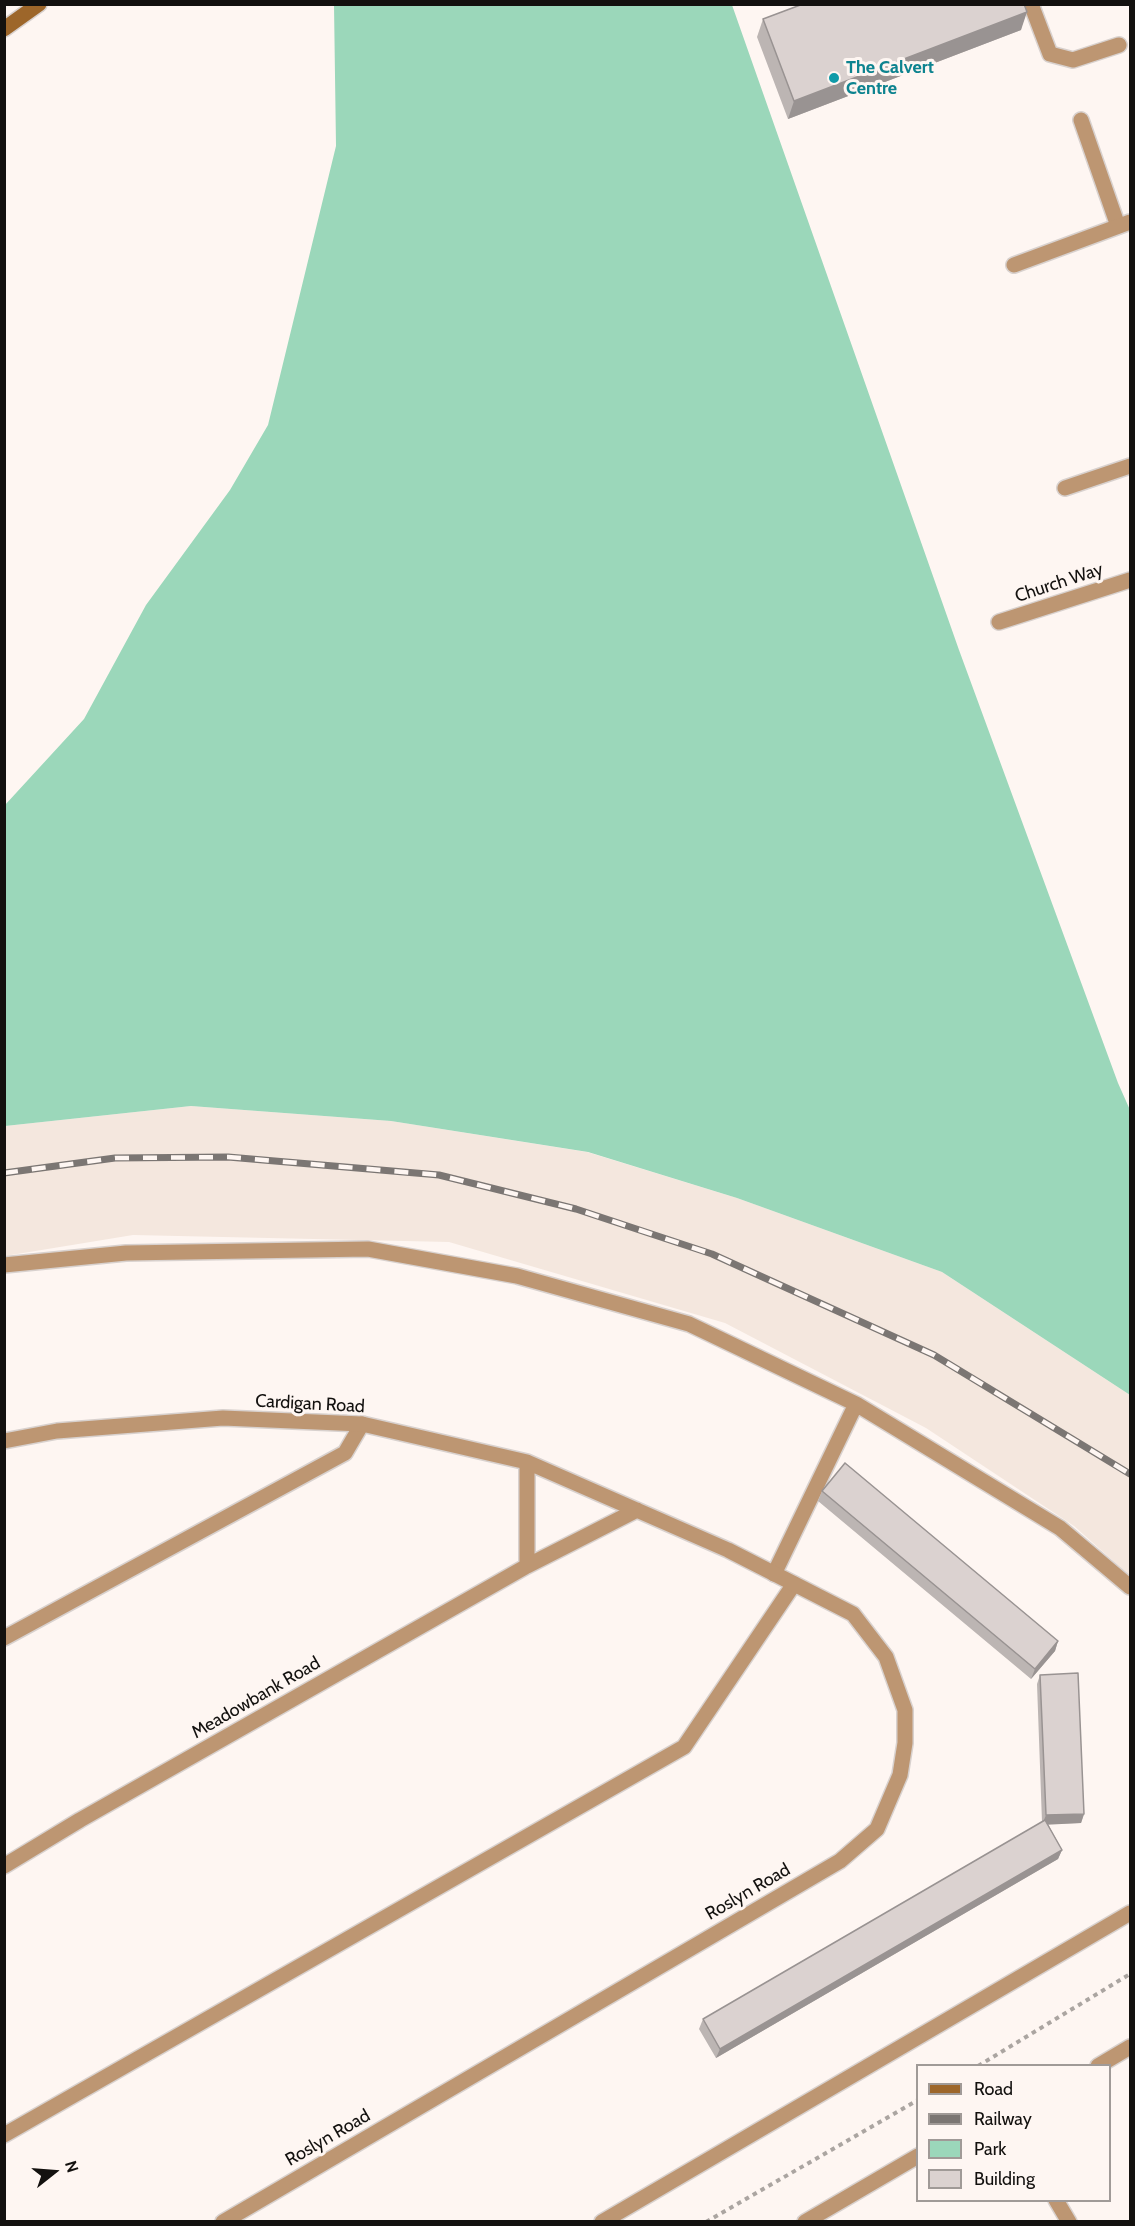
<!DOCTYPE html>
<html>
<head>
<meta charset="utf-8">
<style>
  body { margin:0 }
  #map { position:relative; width:1135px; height:2226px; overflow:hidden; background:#fef6f2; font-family:Cabin,sans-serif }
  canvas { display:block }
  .frame { position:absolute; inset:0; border:6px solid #13110f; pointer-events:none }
  .legend { position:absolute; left:916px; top:2064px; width:195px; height:138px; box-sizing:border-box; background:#fef6f2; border:2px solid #a09a97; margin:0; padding:8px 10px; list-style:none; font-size:18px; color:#13110f }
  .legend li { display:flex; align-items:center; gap:12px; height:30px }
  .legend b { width:30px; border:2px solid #a09a97 }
  .north { position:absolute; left:24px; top:2142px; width:60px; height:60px; -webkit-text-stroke:4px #fef6f2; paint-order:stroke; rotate:73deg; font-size:16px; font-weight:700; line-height:24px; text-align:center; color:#13110f }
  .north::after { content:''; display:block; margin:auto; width:21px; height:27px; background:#13110f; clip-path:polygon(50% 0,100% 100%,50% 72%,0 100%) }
</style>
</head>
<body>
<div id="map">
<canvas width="1135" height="2226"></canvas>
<div class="frame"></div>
<ul class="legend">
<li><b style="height:8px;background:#9d662a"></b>Road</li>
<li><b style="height:8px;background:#7b7673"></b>Railway</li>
<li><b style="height:16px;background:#9bd7ba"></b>Park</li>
<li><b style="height:16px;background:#dbd2d0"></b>Building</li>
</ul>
<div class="north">N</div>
</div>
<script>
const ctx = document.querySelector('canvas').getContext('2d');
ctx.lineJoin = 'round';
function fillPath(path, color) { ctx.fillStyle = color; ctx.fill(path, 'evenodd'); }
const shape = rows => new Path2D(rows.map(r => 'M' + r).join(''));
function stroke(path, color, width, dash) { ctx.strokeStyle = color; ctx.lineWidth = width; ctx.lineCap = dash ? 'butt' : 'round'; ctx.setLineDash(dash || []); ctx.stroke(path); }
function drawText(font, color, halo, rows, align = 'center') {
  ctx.font = font + ' Cabin,sans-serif'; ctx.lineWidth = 6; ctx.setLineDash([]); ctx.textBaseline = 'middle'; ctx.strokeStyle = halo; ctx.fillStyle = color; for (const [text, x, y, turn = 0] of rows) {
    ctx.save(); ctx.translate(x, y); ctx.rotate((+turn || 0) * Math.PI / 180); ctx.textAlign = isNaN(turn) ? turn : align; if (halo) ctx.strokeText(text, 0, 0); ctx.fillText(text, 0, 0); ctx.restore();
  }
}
const built = shape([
  [191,1106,391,1121,587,1152,737,1198,942,1272,1130,1395,1130,1576,1074,1526,926,1428,725,1323,449,1242,133,1235,5,1256,5,1126]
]);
const green = shape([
  [334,5,732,5,959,650,1118,1083,1130,1110,1130,1395,942,1272,737,1198,588,1152,391,1121,191,1106,5,1126,5,805,84,719,146,605,230,490,268,425,336,146]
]);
const path = shape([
  [978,2066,1130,1974],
  [706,2222,918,2100]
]);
const lane = shape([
  [1031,4,1050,54,1073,60,1119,45],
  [1081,120,1118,226],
  [1065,488,1130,466],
  [4,1265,126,1253,368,1249,517,1276,689,1324,856,1404,1060,1528,1130,1587],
  [774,1574,856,1404],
  [4,1638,345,1453,362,1424],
  [1098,2066,1130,2047],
  [4,2135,684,1747,794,1584],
  [602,2222,1130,1913]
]);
const street = shape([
  [1014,265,1130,222],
  [999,622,1130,580],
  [4,1441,57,1431,223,1418,362,1424,527,1462,728,1550,853,1614,886,1657,905,1710,905,1743,900,1775,877,1829,840,1861,223,2222],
  [527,1566,527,1462],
  [4,1866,80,1820,527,1566,637,1510],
  [1056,2200,1069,2222],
  [805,2222,918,2156]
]);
const secondary = shape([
  [4,29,39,4]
]);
const rail = shape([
  [4,1173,115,1158,228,1157,439,1175,576,1209,712,1254,934,1355,1130,1474]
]);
const wall = shape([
  [800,4,1024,4,1021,30,788,119,757,37,763,19,800,5],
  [822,1491,1058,1641,1055,1651,1031,1679,818,1501],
  [1040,1675,1084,1814,1081,1823,1048,1824,1062,1850,1058,1859,716,2058,699,2029,703,2019,1042,1822,1037,1684]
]);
const shadedWall = shape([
  [1027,12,1021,30,788,119,794,101],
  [1058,1641,1055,1651,1031,1679,1035,1669],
  [1084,1814,1081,1823,1042,1825,1046,1815],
  [1062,1850,1058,1859,716,2058,720,2049]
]);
const building = shape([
  [803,4,1024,4,1027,12,794,101,763,19,803,4],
  [845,1463,1058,1641,1035,1669,822,1491,845,1463],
  [1078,1673,1084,1814,1046,1815,1040,1675,1078,1673],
  [1045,1820,1062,1850,720,2049,703,2019,1045,1820]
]);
const markers = [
  [834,78,6,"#0f9aa8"]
];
const cultureNames = [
  ["The Calvert",846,68],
  ["Centre",846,89]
];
const streetNames = [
  ["Church Way",1059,583,-18],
  ["Cardigan Road",310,1404,3],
  ["Meadowbank Road",256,1698,-30],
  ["Roslyn Road",748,1892,-30],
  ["Roslyn Road",328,2138,-30]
];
fillPath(built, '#f4e7de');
fillPath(green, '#9bd7ba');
stroke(lane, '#d8d1ce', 18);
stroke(street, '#d8d1ce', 18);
stroke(secondary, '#d8d1ce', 18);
stroke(path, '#aba5a1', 4, [4.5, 4.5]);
stroke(lane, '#bd9672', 15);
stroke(street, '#bd9672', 15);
stroke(secondary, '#9d662a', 15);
stroke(rail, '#7b7673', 7);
stroke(rail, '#fef6f2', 4.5, [14]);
fillPath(wall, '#bcb5b3');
fillPath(shadedWall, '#999392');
fillPath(building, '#dbd2d0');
stroke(building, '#999392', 1.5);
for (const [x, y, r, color] of markers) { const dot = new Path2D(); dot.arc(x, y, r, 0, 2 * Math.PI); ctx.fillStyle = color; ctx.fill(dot); stroke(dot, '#fef6f2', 2); }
drawText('bold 18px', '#0d838f', '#fef6f2', cultureNames, 'left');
drawText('18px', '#13110f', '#fef6f2', streetNames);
</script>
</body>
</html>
